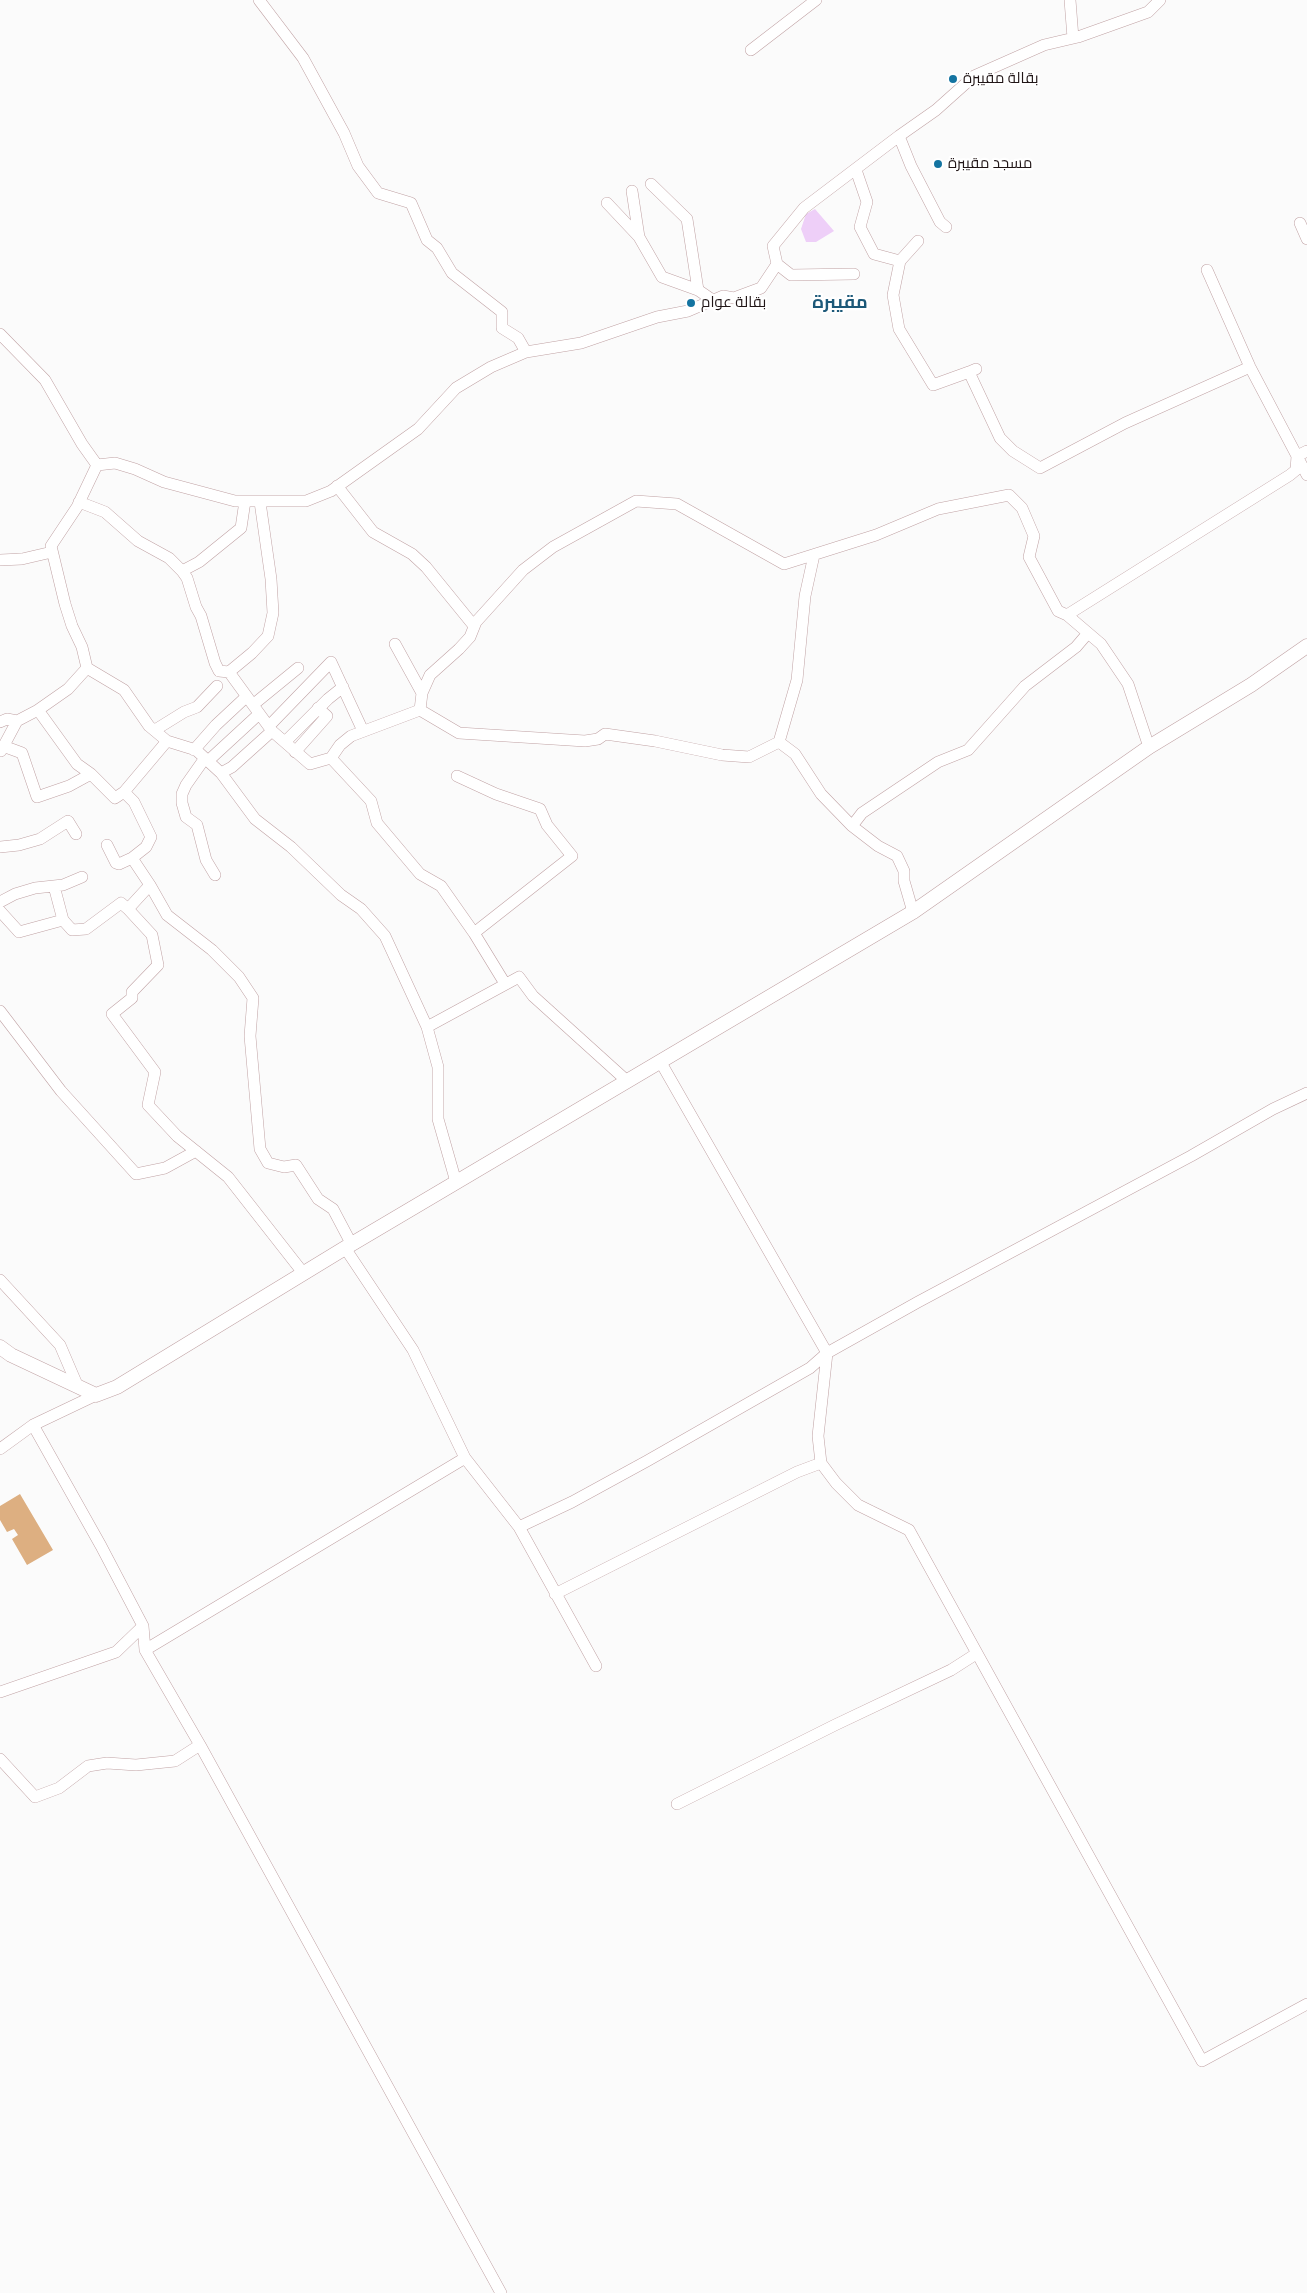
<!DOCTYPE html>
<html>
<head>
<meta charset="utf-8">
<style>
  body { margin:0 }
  canvas { display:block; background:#fbfbfb }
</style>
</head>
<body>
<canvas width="1307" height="2293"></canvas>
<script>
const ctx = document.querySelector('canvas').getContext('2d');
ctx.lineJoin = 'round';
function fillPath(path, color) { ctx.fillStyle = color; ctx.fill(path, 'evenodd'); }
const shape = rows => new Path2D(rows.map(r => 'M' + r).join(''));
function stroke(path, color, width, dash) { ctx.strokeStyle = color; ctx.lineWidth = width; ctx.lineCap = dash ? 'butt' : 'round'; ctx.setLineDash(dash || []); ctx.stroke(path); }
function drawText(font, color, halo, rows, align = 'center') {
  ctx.font = font + ' Cabin,Cairo,sans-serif'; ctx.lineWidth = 4.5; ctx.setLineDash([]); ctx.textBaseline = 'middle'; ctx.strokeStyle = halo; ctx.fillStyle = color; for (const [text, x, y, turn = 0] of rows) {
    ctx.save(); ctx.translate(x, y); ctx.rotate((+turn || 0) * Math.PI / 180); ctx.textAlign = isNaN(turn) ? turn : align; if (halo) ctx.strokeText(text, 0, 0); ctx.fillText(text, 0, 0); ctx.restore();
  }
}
const forest = shape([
  [20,1494,53,1550,27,1565,12,1539,18,1535,14,1529,7,1532,0,1520,0,1506]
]);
const water = shape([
  [815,209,834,231,816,242,806,242,801,229,806,214]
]);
const minor = shape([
  [259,0,303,58,344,133,358,166,378,193,411,203,427,240,437,248,452,273,502,312,502,328,518,338,526,352],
  [1070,0,1073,38],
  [751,50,816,0],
  [899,136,911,166,940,222,946,227],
  [856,170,867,202,860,227,874,254,900,261],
  [651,184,687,219,698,290],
  [632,191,639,237,662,277,698,290,714,301],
  [607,203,639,237],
  [1300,223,1307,239],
  [918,241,900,261,893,295,899,329,933,385,969,372],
  [777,264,773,246,804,208,899,136,936,110,974,76,1044,45,1078,37,1148,12,1160,0],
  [1207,270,1250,367,1307,475],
  [0,334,45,380,82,444,97,465,115,463,135,469,164,482,235,501,306,501,331,491,418,429,456,388,491,367,526,352,581,343,657,317,688,311,723,296,734,298,761,288,777,264,791,275,854,274],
  [976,369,969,372,1000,438,1013,451,1040,468,1125,423,1250,367],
  [97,465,77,507,51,546,65,604,72,626,82,647,87,668,124,690,149,726,167,741,196,750,221,773,255,819,291,847,341,895,361,909,385,936,427,1027],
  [337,486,373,532,412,554,426,567,474,626],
  [79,502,105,512,138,541,169,558,182,571,187,578,196,607,201,616,215,663,219,671,229,672],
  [260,502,271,579,273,613,268,636,252,653,229,672,272,731,310,764,331,758,371,801,377,823,420,874,441,886,474,933,504,982],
  [0,560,22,559,52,552],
  [182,571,199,562,241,528,245,501],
  [1067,615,1290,475,1296,470,1297,456,1307,451],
  [395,644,422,693],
  [254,704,298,668],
  [38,710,77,764,91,774,115,798,124,792],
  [420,710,459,733,585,741,598,739,605,734,655,741,722,755,749,757,779,742,797,680,805,596,814,555],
  [0,722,7,719,17,721],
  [269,726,331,662,363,731],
  [155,730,184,712,197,707,217,686],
  [167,741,124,792,134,802,151,837,146,847,132,858,150,885,128,909,152,935,158,965,132,992,132,998,112,1014,155,1072,148,1105,177,1136,228,1177,304,1274],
  [285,742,328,699,343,687],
  [779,742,795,754,821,794,852,826,878,846,897,856,904,871,904,881,913,912],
  [3,746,22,753,37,797,69,786,91,774],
  [194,750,216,725,246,697],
  [1,751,17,721,38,710,68,689,87,668],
  [295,752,327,716,318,708],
  [205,758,186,785,182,794,182,803,186,817,197,825,206,860,215,875],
  [331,758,340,745,351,736,420,710,422,693,430,675,459,649,470,637,476,622,523,570,553,547,636,501,677,504,784,564,876,535,938,509,1009,495,1022,508,1034,536,1029,557,1058,611,1067,615,1101,644,1128,684,1149,747],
  [208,761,259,714],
  [221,773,232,767,272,731],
  [457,776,496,794,540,809,547,825,572,856,474,933],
  [852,826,862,813,938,762,968,750,1025,686,1076,647,1088,633],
  [107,845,116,863,119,864,132,858],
  [0,847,19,845,40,839,68,821,76,834],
  [150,885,167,915,212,950,239,977,253,998,250,1036,260,1149,268,1163,284,1167,296,1165,318,1199,333,1209,352,1245],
  [0,902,15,894,35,888,63,885,82,877],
  [0,911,19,932,63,920,54,886],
  [63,920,72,930,86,929,121,903,128,909],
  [0,1011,61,1091,136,1174,165,1168,196,1151],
  [660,1061,827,1353,818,1436,821,1463,836,1483,858,1505,909,1530,1202,2061,1307,2004],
  [456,1182,438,1119,438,1067,427,1027,519,977,533,996,627,1081],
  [345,1248,413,1350,465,1458,519,1527,596,1666],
  [0,1280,60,1345,78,1387],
  [33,1425,101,1546,143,1626,145,1650,200,1745,501,2293],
  [0,1449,33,1425,96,1395],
  [519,1527,572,1502,647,1461,810,1368,827,1353,918,1302,1191,1156,1273,1109,1307,1093],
  [555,1594,797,1472,821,1463],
  [145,1650,465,1458],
  [0,1692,116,1652,143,1626],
  [0,1759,35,1797,59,1788,88,1766,107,1763,136,1765,175,1761,200,1745],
  [677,1804,835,1725,951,1670,976,1654]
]);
const tertiary = shape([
  [0,1347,11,1355,96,1395,117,1387,345,1248,913,912,1149,747,1251,685,1307,646]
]);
const markers = [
  [953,79,5,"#1474a1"],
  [938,164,5,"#1474a1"],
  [691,303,5,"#1474a1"]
];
const poiNames = [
  ["بقالة مقيبرة",963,79],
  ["مسجد مقيبرة",948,164],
  ["بقالة عوام",701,303]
];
const quarterNames = [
  ["مقيبرة",840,303]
];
fillPath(forest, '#ddaf81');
fillPath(water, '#eecff8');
stroke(minor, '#c0a2a4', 12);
stroke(tertiary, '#c0a2a4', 15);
stroke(minor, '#fff', 11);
stroke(tertiary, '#fff', 14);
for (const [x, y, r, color] of markers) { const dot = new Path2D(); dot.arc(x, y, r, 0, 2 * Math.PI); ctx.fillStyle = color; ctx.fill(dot); stroke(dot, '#fff', 2); }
drawText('15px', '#211617', '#fff', poiNames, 'left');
drawText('bold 18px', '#1d5979', '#fff', quarterNames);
</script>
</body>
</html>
